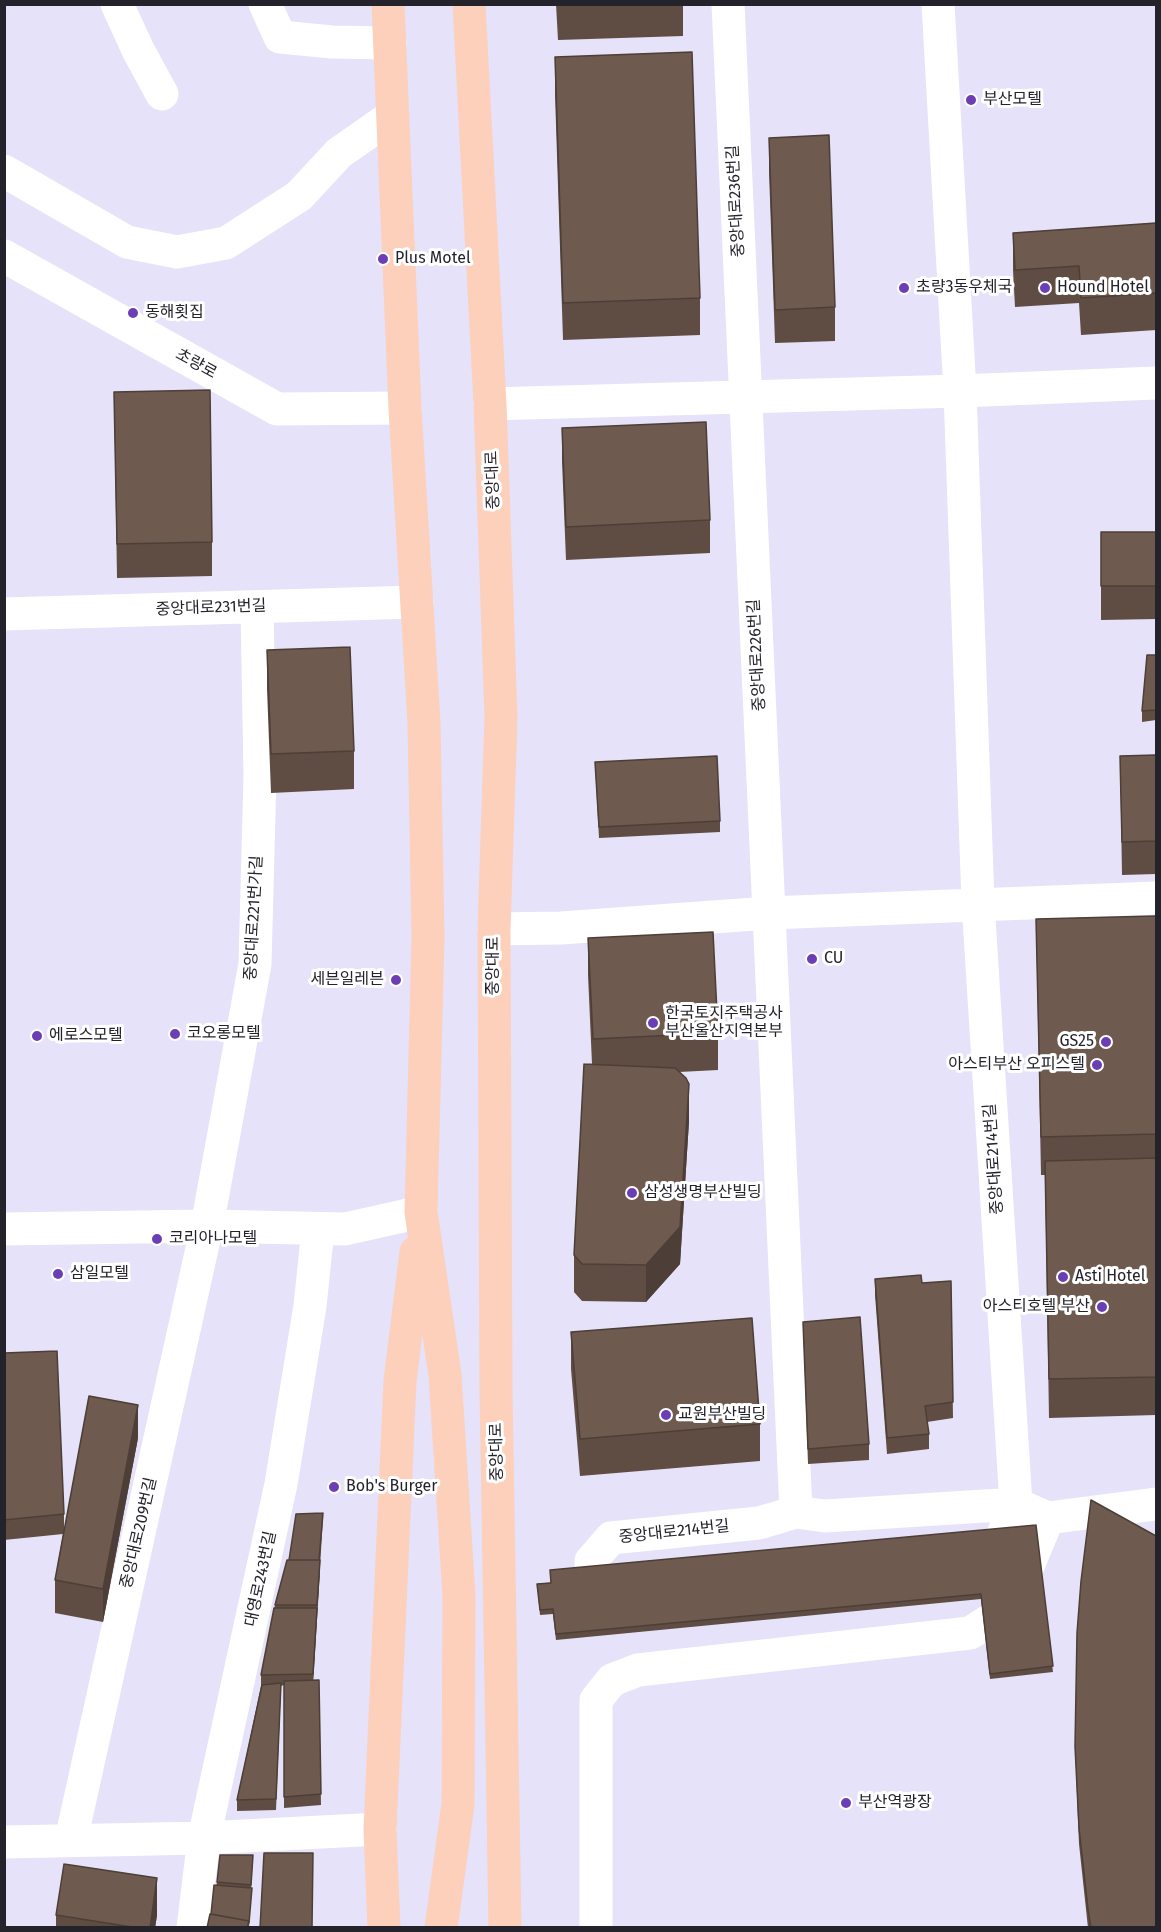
<!DOCTYPE html>
<html>
<head>
<meta charset="utf-8">
<style>
  body { margin:0 }
  #map { position:relative; width:1161px; height:1932px; overflow:hidden; background:#e6e2f9; font-family:"Fira Sans",sans-serif }
  canvas { display:block }
  .frame { position:absolute; inset:0; border:6px solid #24232b; pointer-events:none }
</style>
</head>
<body>
<div id="map">
<canvas width="1161" height="1932"></canvas>
<div class="frame"></div>
</div>
<script>
const ctx = document.querySelector('canvas').getContext('2d');
ctx.lineJoin = 'round';
const shape = rows => new Path2D(rows.map(r => 'M' + r).join(''));
function stroke(path, color, width, dash) { ctx.strokeStyle = color; ctx.lineWidth = width; ctx.lineCap = dash ? 'butt' : 'round'; ctx.setLineDash(dash || []); ctx.stroke(path); }
function fillPath(path, color) { ctx.fillStyle = color; ctx.fill(path, 'evenodd'); }
function drawText(font, color, halo, rows, align = 'center') {
  ctx.font = font + ' "Fira Sans","Noto Sans KR",sans-serif'; ctx.lineWidth = 6; ctx.setLineDash([]); ctx.textBaseline = 'middle'; ctx.strokeStyle = halo; ctx.fillStyle = color; for (const [text, x, y, turn = 0] of rows) {
    ctx.save(); ctx.translate(x, y); ctx.rotate((+turn || 0) * Math.PI / 180); ctx.textAlign = isNaN(turn) ? turn : align; if (halo) ctx.strokeText(text, 0, 0); ctx.fillText(text, 0, 0); ctx.restore();
  }
}
const minor = shape([
  [117,4,138,50,162,94],
  [265,4,280,37,332,42,390,43],
  [728,4,796,1512],
  [938,4,960,391,978,903,1016,1504,1001,1539,980,1565],
  [4,171,127,242,177,252,226,243,299,196,339,153,392,116],
  [4,256,277,409,405,408],
  [490,404,960,391,1156,383],
  [4,614,417,602],
  [494,929,561,928,769,913,1156,898],
  [4,1229,207,1226,345,1229,421,1212],
  [610,1604,592,1586,591,1561,611,1538,759,1523,796,1512,825,1516,1016,1504,1048,1518,1156,1504],
  [71,1840,207,1226,255,964,260,776,257,607],
  [4,1842,204,1838,380,1829],
  [193,1928,204,1838,281,1484,310,1306,318,1229],
  [596,1928,596,1700,612,1680,638,1670,970,1633,1011,1607,1048,1518]
]);
const major = shape([
  [388,4,405,408,424,723,428,937,421,1212,445,1375,459,1596,458,1804,441,1928],
  [469,4,490,404,501,717,494,929,496,1389,505,1928],
  [384,1928,380,1829,400,1381,416,1252]
]);
const wall = shape([
  [556,4,683,4,683,36,558,40],
  [555,57,700,298,700,335,563,340,555,94],
  [769,138,835,307,835,341,775,343,769,171],
  [1156,223,1156,330,1081,335,1079,303,1015,307,1013,270,1013,233],
  [114,392,212,542,212,576,117,578],
  [562,428,710,520,710,553,566,560,562,461],
  [1101,532,1156,532,1156,619,1101,620],
  [267,650,354,751,354,789,271,793,267,689],
  [1156,655,1156,720,1142,722,1142,711],
  [1156,755,1156,874,1122,875,1120,756],
  [595,762,720,821,720,832,599,838],
  [1156,916,1156,1415,1049,1418,1045,1175,1041,1175,1036,919],
  [588,938,718,1033,718,1070,679,1072,689,1121,680,1264,646,1302,582,1301,574,1292,574,1255,592,1064,588,975],
  [875,1279,922,1283,951,1281,953,1418,927,1422,929,1434,929,1449,887,1454,875,1295],
  [803,1322,869,1444,869,1460,808,1464],
  [571,1332,760,1424,760,1461,580,1476,571,1369],
  [4,1353,64,1514,64,1531,138,1438,103,1622,55,1613,55,1580,63,1534,4,1540],
  [323,1518,313,1680,319,1680,321,1805,284,1808,284,1685,281,1686,276,1810,237,1811,237,1800,261,1686,261,1675,275,1605,289,1560],
  [1036,1525,1053,1672,990,1679,981,1599,556,1640,553,1614,540,1615,537,1584],
  [1075,1746,1156,1928,1088,1928,1079,1844],
  [253,1855,249,1928,207,1928,211,1914,217,1882],
  [56,1915,157,1915,155,1928,56,1928]
]);
const shadedWall = shape([
  [689,1084,689,1121,680,1264,646,1302,646,1265],
  [138,1405,138,1438,103,1622,103,1589],
  [320,1560,320,1571,313,1685,313,1674],
  [157,1878,157,1915,155,1928,150,1928]
]);
const building = shape([
  [692,52,700,298,563,303,555,57,692,52],
  [829,135,835,307,775,310,769,138,829,135],
  [1156,223,1156,293,1081,298,1079,266,1015,270,1013,233,1156,223],
  [210,390,212,542,117,544,114,392,210,390],
  [706,422,710,520,566,527,562,428,706,422],
  [1101,532,1156,532,1156,586,1101,586,1101,532],
  [350,647,354,751,271,754,267,650,350,647],
  [1147,655,1156,655,1156,710,1142,711,1147,655],
  [1156,755,1156,841,1122,842,1120,756,1156,755],
  [717,756,720,821,599,827,595,762,717,756],
  [1156,916,1156,1134,1041,1137,1036,919,1156,916],
  [713,932,718,1033,593,1039,588,938,713,932],
  [584,1064,675,1068,686,1078,689,1084,680,1227,646,1265,582,1264,574,1255,584,1064],
  [1156,1158,1156,1377,1049,1379,1045,1161,1156,1158],
  [921,1275,922,1283,951,1281,953,1402,925,1406,929,1434,887,1438,875,1279,921,1275],
  [860,1317,869,1444,808,1449,803,1322,860,1317],
  [752,1318,760,1424,580,1439,571,1332,752,1318],
  [57,1351,64,1514,4,1520,4,1353,57,1351],
  [89,1396,138,1405,103,1589,55,1580,89,1396],
  [1091,1500,1156,1536,1156,1928,1091,1928,1088,1909,1079,1828,1075,1746,1077,1633,1081,1581,1091,1500],
  [323,1513,319,1560,289,1560,296,1514,323,1513],
  [1036,1525,1053,1666,990,1674,981,1594,556,1634,553,1609,540,1610,537,1584,551,1583,550,1570,1036,1525],
  [287,1560,320,1560,317,1605,275,1605,287,1560],
  [274,1608,317,1608,313,1674,261,1675,274,1608],
  [319,1680,321,1794,284,1797,284,1681,319,1680],
  [281,1683,276,1799,237,1800,262,1685,281,1683],
  [264,1853,313,1853,312,1928,260,1928,264,1853],
  [220,1855,253,1855,251,1885,217,1882,220,1855],
  [64,1864,157,1878,150,1928,138,1928,56,1915,64,1864],
  [214,1885,252,1888,249,1923,249,1921,211,1914,214,1885],
  [210,1914,249,1921,247,1928,207,1928,210,1914]
]);
const markers = [
  [971,100,6,"#6c3eb5"],
  [383,259,6,"#6c3eb5"],
  [904,288,6,"#6c3eb5"],
  [1045,288,6,"#6c3eb5"],
  [133,313,6,"#6c3eb5"],
  [812,959,6,"#6c3eb5"],
  [396,980,6,"#6c3eb5"],
  [653,1023,6,"#6c3eb5"],
  [175,1034,6,"#6c3eb5"],
  [37,1036,6,"#6c3eb5"],
  [1106,1042,6,"#6c3eb5"],
  [1097,1065,6,"#6c3eb5"],
  [632,1193,6,"#6c3eb5"],
  [157,1239,6,"#6c3eb5"],
  [58,1274,6,"#6c3eb5"],
  [1063,1277,6,"#6c3eb5"],
  [1102,1307,6,"#6c3eb5"],
  [666,1415,6,"#6c3eb5"],
  [334,1487,6,"#6c3eb5"],
  [846,1803,6,"#6c3eb5"]
];
const poiNames = [
  ["부산모텔",983,100],
  ["Plus Motel",395,259],
  ["초량3동우체국",916,288],
  ["Hound Hotel",1057,288],
  ["동해횟집",145,313],
  ["CU",824,959],
  ["세븐일레븐",384,980,"right"],
  ["한국토지주택공사",665,1014],
  ["부산울산지역본부",665,1032],
  ["코오롱모텔",187,1034],
  ["에로스모텔",49,1036],
  ["GS25",1094,1042,"right"],
  ["아스티부산 오피스텔",1085,1065,"right"],
  ["삼성생명부산빌딩",644,1193],
  ["코리아나모텔",169,1239],
  ["삼일모텔",70,1274],
  ["Asti Hotel",1075,1277],
  ["아스티호텔 부산",1090,1307,"right"],
  ["교원부산빌딩",678,1415],
  ["Bob's Burger",346,1487],
  ["부산역광장",858,1803]
];
const streetNames = [
  ["중앙대로236번길",736,201,-93],
  ["초량로",196,364,29],
  ["중앙대로",493,480,-92],
  ["중앙대로231번길",211,608,-2],
  ["중앙대로226번길",757,655,-93],
  ["중앙대로221번가길",254,918,-87],
  ["중앙대로",494,966,-90],
  ["중앙대로214번길",994,1159,-94],
  ["중앙대로",497,1452,-91],
  ["중앙대로214번길",674,1532,-6],
  ["중앙대로209번길",139,1533,-77],
  ["대영로243번길",261,1579,-78]
];
stroke(minor, '#fff', 33);
stroke(major, '#fcd0bb', 33);
fillPath(wall, '#5f4d44');
fillPath(shadedWall, '#4d3f37');
fillPath(building, '#6e5a4f');
stroke(building, '#4d3f37', 1.5);
for (const [x, y, r, color] of markers) { const dot = new Path2D(); dot.arc(x, y, r, 0, 2 * Math.PI); ctx.fillStyle = color; ctx.fill(dot); stroke(dot, '#fff', 2); }
drawText('16px', '#24232b', '#fff', poiNames, 'left');
drawText('16px', '#24232b', '#fff', streetNames);
</script>
</body>
</html>
